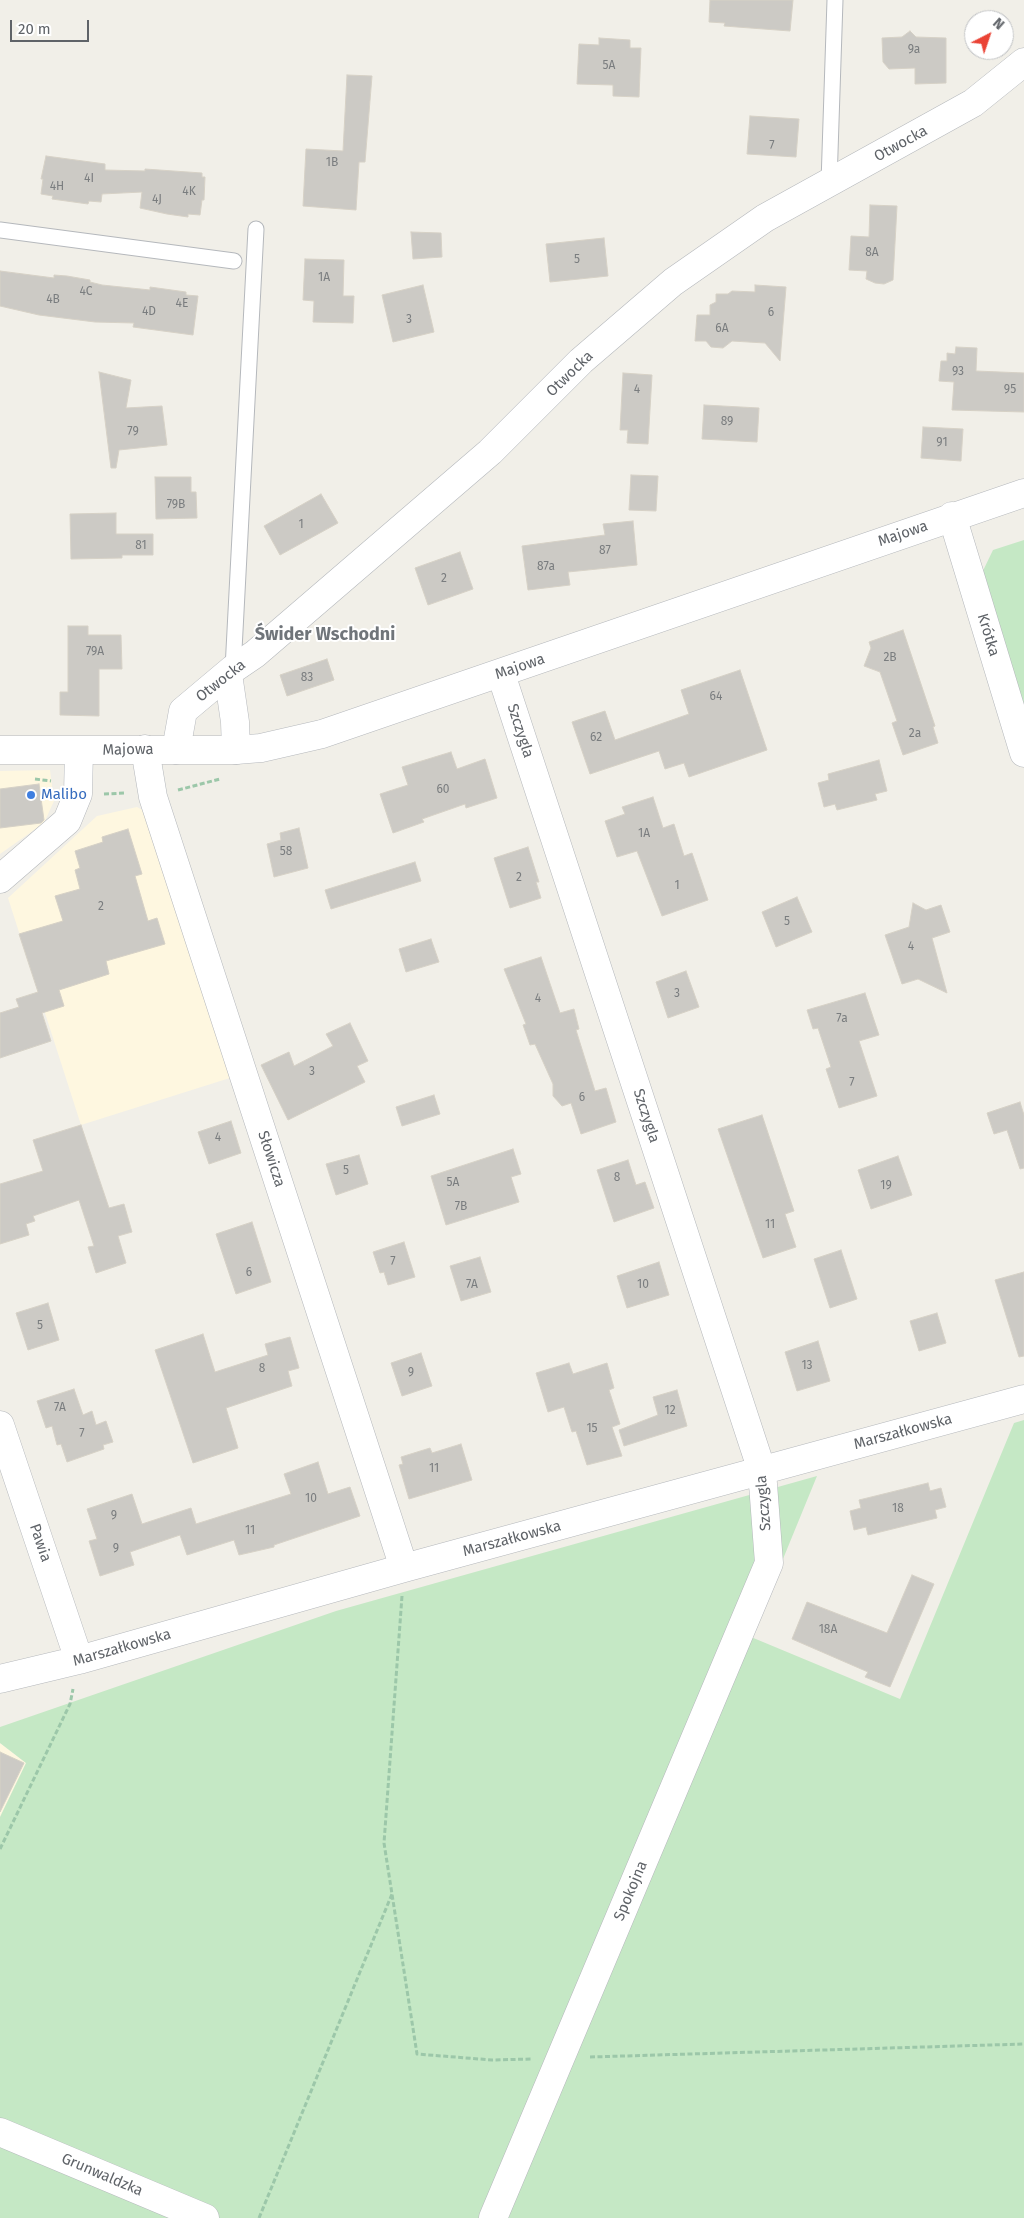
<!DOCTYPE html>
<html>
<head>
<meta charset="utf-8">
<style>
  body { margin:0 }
  #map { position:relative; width:1024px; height:2218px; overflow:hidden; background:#f1efe8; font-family:"Fira Sans",sans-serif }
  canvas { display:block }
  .north { position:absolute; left:964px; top:10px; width:50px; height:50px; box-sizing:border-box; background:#fff; border:1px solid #bfc1c3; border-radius:50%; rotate:41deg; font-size:14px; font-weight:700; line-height:20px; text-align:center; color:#5f6368 }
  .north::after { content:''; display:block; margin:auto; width:18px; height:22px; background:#ea4335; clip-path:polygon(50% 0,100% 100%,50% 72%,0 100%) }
  .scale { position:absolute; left:10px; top:20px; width:79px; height:22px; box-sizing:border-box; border:2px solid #5f6368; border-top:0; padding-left:6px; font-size:15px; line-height:18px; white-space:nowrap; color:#5f6368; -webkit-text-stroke:4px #fff; paint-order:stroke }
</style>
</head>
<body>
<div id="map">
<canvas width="1024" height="2218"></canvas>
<div class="north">N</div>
<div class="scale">20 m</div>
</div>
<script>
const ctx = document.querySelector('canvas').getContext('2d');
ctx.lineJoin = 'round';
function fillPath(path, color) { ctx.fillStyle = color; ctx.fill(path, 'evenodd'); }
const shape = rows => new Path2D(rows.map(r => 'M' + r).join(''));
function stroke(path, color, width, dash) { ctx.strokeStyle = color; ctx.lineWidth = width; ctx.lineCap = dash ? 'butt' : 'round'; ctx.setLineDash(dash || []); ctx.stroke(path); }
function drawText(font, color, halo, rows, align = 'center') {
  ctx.font = font + ' "Fira Sans",sans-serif'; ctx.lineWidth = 4; ctx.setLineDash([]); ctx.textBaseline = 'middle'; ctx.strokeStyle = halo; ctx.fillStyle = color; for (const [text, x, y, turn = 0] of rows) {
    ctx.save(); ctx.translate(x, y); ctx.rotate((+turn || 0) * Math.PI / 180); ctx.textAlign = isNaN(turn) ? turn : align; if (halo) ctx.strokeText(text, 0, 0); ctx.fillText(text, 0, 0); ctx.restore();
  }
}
const commercial = shape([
  [50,770,54,801,44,823,0,854,0,771],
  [137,807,148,813,233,1077,81,1125,8,898,97,816],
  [0,1743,26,1763,0,1817]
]);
const green = shape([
  [1024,540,1024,715,979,579,993,550],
  [1024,1420,1024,2218,0,2218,0,1817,26,1763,0,1743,0,1727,336,1611,817,1476,751,1637,900,1699,1014,1423]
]);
const building = shape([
  [710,0,793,0,790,31,724,26,725,23,709,22,710,0],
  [910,31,916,37,946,38,946,83,915,84,915,68,889,69,883,62,882,38,902,37,910,31],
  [599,38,630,40,630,48,641,48,639,97,613,96,613,85,577,84,579,44,599,45,599,38],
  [347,75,372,76,365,162,359,162,356,210,303,206,306,149,343,151,347,75],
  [750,116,799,119,796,157,747,154,750,116],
  [46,156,105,164,105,170,145,171,145,169,202,173,202,177,205,177,204,200,202,200,200,215,188,214,188,217,167,214,140,208,142,192,102,194,101,202,89,201,88,204,52,199,53,196,41,194,43,179,41,179,46,156],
  [870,205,897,206,893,280,884,284,875,283,866,279,867,271,849,270,851,236,869,237,870,205],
  [411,232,441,233,442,257,413,259,411,232],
  [604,238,608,276,550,282,546,244,604,238],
  [305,259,344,260,343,296,354,296,353,323,313,322,314,301,303,300,305,259],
  [0,271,54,278,54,275,67,276,90,280,90,282,102,285,150,290,150,287,186,292,186,295,198,296,193,335,133,327,134,323,95,322,39,315,0,306,0,271],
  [423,285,434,332,393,342,382,295,423,285],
  [755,285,786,287,780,361,765,343,732,341,723,348,711,347,706,341,695,341,697,315,710,315,710,305,716,302,716,294,728,294,732,291,755,292,755,285],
  [956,347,977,348,976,371,1024,373,1024,412,952,410,954,382,939,381,941,361,947,361,947,353,955,354,956,347],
  [99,372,131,380,126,408,162,406,167,445,119,450,116,468,111,468,99,372],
  [623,373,652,375,648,444,627,443,628,430,620,430,623,373],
  [704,405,759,408,757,442,702,439,704,405],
  [923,427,963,429,961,461,921,458,923,427],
  [631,475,658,476,656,511,629,510,631,475],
  [155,477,191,477,191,492,196,492,197,518,156,519,155,477],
  [321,494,338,523,280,555,264,526,321,494],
  [116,513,116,534,153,534,153,555,122,555,122,558,71,559,70,514,116,513],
  [633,521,637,565,568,572,570,585,528,590,522,546,605,535,603,524,633,521],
  [460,552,473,589,428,605,415,568,460,552],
  [68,626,88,626,88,635,121,635,122,669,99,669,99,716,60,715,60,692,68,692,68,626],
  [903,630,935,726,933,727,938,743,903,755,892,723,897,721,880,672,864,666,871,648,869,642,903,630],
  [327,659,334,680,287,696,280,675,327,659],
  [740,670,767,750,689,777,684,763,665,769,659,751,590,774,572,722,605,711,615,740,689,714,681,690,740,670],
  [451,752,457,769,485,759,497,798,466,808,465,804,422,819,424,822,393,833,380,794,408,785,402,767,451,752],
  [879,760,887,791,875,794,877,800,837,810,835,804,824,807,818,783,829,780,828,774,879,760],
  [39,784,44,820,41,823,0,828,0,789,39,784],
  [653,797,663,828,674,824,684,856,692,853,708,900,662,916,637,851,617,857,605,821,625,814,622,807,653,797],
  [299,828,308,868,274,877,267,844,281,840,280,833,299,828],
  [128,829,142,874,135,876,148,921,157,918,165,944,106,961,109,974,59,990,64,1006,42,1013,51,1041,0,1058,0,1013,19,1007,16,999,38,992,19,934,63,921,55,896,80,889,75,870,80,868,75,851,103,842,102,837,128,829],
  [528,847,539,882,536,882,541,898,510,908,494,858,528,847],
  [415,862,421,881,331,909,325,890,415,862],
  [797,897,812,932,776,947,762,912,797,897],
  [913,903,926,910,941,905,950,932,932,938,947,993,918,979,902,984,885,935,909,927,913,903],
  [431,939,439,962,406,972,399,949,431,939],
  [541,957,560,1013,574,1009,579,1029,576,1030,595,1091,606,1088,616,1122,581,1134,571,1103,562,1106,553,1096,553,1084,535,1044,530,1045,523,1025,526,1024,504,969,541,957],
  [686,971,699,1007,668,1018,656,982,686,971],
  [865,993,879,1035,859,1041,877,1096,839,1108,826,1069,831,1067,818,1028,813,1029,807,1010,865,993],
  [350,1023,368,1061,357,1066,365,1082,288,1120,261,1065,289,1052,294,1066,333,1046,326,1034,350,1023],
  [434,1095,440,1114,402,1126,396,1107,434,1095],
  [1020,1102,1024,1115,1024,1168,1020,1169,1007,1130,994,1134,987,1113,1020,1102],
  [762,1115,794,1211,785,1214,796,1247,763,1258,718,1129,762,1115],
  [231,1121,241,1153,209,1164,198,1132,231,1121],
  [81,1125,109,1208,124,1204,132,1232,118,1236,126,1263,96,1273,88,1247,94,1246,79,1200,33,1216,35,1221,26,1224,29,1235,0,1244,0,1184,43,1171,33,1140,81,1125],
  [513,1149,521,1174,511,1177,519,1202,446,1225,431,1176,513,1149],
  [359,1155,368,1184,336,1195,326,1164,359,1155],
  [898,1156,912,1195,871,1209,858,1170,898,1156],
  [628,1160,636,1185,645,1182,654,1208,614,1222,597,1170,628,1160],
  [252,1222,271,1282,236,1294,216,1234,252,1222],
  [404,1242,415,1277,388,1285,384,1272,380,1273,373,1252,404,1242],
  [841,1250,857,1299,830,1308,814,1259,841,1250],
  [480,1257,491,1292,461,1301,450,1266,480,1257],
  [659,1262,669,1295,627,1308,617,1276,659,1262],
  [1024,1272,1024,1356,1019,1357,995,1280,1024,1272],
  [48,1303,59,1340,28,1350,16,1313,48,1303],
  [937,1313,946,1343,919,1351,910,1321,937,1313],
  [203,1334,215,1372,268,1355,265,1344,290,1337,299,1368,288,1371,292,1386,226,1408,238,1448,193,1463,155,1350,203,1334],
  [818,1341,830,1381,797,1391,785,1352,818,1341],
  [421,1353,432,1386,402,1396,391,1363,421,1353],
  [569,1363,573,1374,607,1363,614,1388,609,1390,620,1424,612,1427,622,1456,587,1465,576,1431,572,1432,564,1407,548,1412,536,1373,569,1363],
  [74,1389,83,1415,92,1411,96,1425,106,1421,113,1442,103,1445,104,1449,67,1462,61,1444,57,1445,52,1426,46,1428,37,1401,74,1389],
  [677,1390,687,1426,624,1446,619,1430,658,1415,653,1397,677,1390],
  [461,1444,472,1480,409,1499,399,1465,403,1464,401,1457,430,1448,432,1453,461,1444],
  [318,1462,328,1494,350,1487,360,1516,274,1545,274,1547,239,1555,234,1540,187,1555,180,1535,130,1552,134,1565,100,1576,89,1541,97,1539,87,1509,132,1494,142,1524,191,1508,196,1524,291,1494,284,1474,318,1462],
  [928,1483,930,1491,941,1488,946,1507,935,1510,937,1518,868,1535,866,1527,854,1530,850,1511,861,1508,859,1500,928,1483],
  [912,1575,934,1584,890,1687,865,1677,868,1672,792,1639,807,1602,887,1633,912,1575],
  [0,1752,24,1763,0,1812,0,1752]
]);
const path = shape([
  [35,779,51,781],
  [178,790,220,779],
  [104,794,125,793],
  [402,1596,384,1843,417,2054,492,2060,532,2059],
  [0,1849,70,1704,73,1689],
  [590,2057,1024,2044],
  [259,2218,392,1894]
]);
const service = shape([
  [829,183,835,0],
  [0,230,234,261],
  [233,669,256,229]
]);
const minor = shape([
  [952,516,1024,753],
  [228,674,235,722,236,750],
  [145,749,153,797,404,1568],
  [176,750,183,711,233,669,255,654,490,452,581,361,673,282,765,218,973,103,1024,62],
  [0,879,67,821,78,794,79,751],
  [0,1425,79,1660],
  [0,1679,79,1660,404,1568,1024,1399],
  [0,2132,205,2218],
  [493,2218,769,1563,762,1471,501,674]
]);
const tertiary = shape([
  [0,750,236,750,261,748,322,734,1024,493]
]);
const markers = [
  [31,795,5,"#3f7fe0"]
];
const numberNames = [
  ["9a",914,50],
  ["5A",609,66],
  ["7",772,146],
  ["1B",332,163],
  ["4I",89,179],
  ["4H",57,187],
  ["4K",189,192],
  ["4J",157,200],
  ["8A",872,253],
  ["5",577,260],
  ["1A",324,278],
  ["4C",86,292],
  ["4B",53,300],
  ["4E",182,304],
  ["4D",149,312],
  ["6",771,313],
  ["3",409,320],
  ["6A",722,329],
  ["93",958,372],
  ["4",637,390],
  ["95",1010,390],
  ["89",727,422],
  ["79",133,432],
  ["91",942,443],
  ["79B",176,505],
  ["1",301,525],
  ["81",141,546],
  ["87",605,551],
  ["87a",546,567],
  ["2",444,579],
  ["79A",95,652],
  ["2B",890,658],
  ["83",307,678],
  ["64",716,697],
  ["2a",915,734],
  ["62",596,738],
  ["60",443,790],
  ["1A",644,834],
  ["58",286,852],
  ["2",519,878],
  ["1",677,886],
  ["2",101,907],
  ["5",787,922],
  ["4",911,947],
  ["3",677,994],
  ["4",538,999],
  ["7a",842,1019],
  ["3",312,1072],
  ["7",852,1083],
  ["6",582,1098],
  ["4",218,1138],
  ["5",346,1171],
  ["8",617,1178],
  ["5A",453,1183],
  ["19",886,1186],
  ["7B",461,1207],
  ["11",770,1225],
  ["7",393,1262],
  ["6",249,1273],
  ["7A",472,1285],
  ["10",643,1285],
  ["5",40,1326],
  ["13",807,1366],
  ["8",262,1369],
  ["9",411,1373],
  ["7A",60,1408],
  ["12",670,1411],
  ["15",592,1429],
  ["7",82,1434],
  ["11",434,1469],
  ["10",311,1499],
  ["18",898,1509],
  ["9",114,1516],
  ["11",250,1531],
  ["9",116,1549],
  ["18A",828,1630]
];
const streetNames = [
  ["Otwocka",901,144,-29],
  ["Otwocka",570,374,-44],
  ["Majowa",903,534,-19],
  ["Krótka",988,635,73],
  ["Majowa",520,667,-19],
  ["Otwocka",221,681,-38],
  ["Szczygla",520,731,72],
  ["Majowa",128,750,-1],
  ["Szczygla",646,1116,72],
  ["Słowicza",271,1159,72],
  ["Marszałkowska",903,1432,-15],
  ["Szczygla",764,1503,-95],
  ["Marszałkowska",512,1539,-15],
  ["Pawia",40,1543,71],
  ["Marszałkowska",122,1648,-16],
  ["Spokojna",631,1891,-67],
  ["Grunwaldzka",102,2175,23]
];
const shopNames = [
  ["Malibo",41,795]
];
const quarterNames = [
  ["Świder Wschodni",325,635]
];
fillPath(commercial, '#fef7e0');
fillPath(green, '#c5e8c5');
fillPath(building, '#cccac5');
stroke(building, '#d6d1c6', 1);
stroke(service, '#b5b8bc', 17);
stroke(minor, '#b5b8bc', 29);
stroke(tertiary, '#b5b8bc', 29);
stroke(path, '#9cc7a9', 3, [5, 2.5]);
stroke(service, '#fff', 15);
stroke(minor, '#fff', 28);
stroke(tertiary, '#fff', 28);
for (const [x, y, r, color] of markers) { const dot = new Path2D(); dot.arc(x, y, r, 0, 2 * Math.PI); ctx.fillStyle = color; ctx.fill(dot); stroke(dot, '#fff', 2); }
drawText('12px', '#7a7d7f', null, numberNames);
drawText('15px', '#5f6368', '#fff', streetNames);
drawText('15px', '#366cbe', '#fff', shopNames, 'left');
drawText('bold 18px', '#70757a', '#fff', quarterNames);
</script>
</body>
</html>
